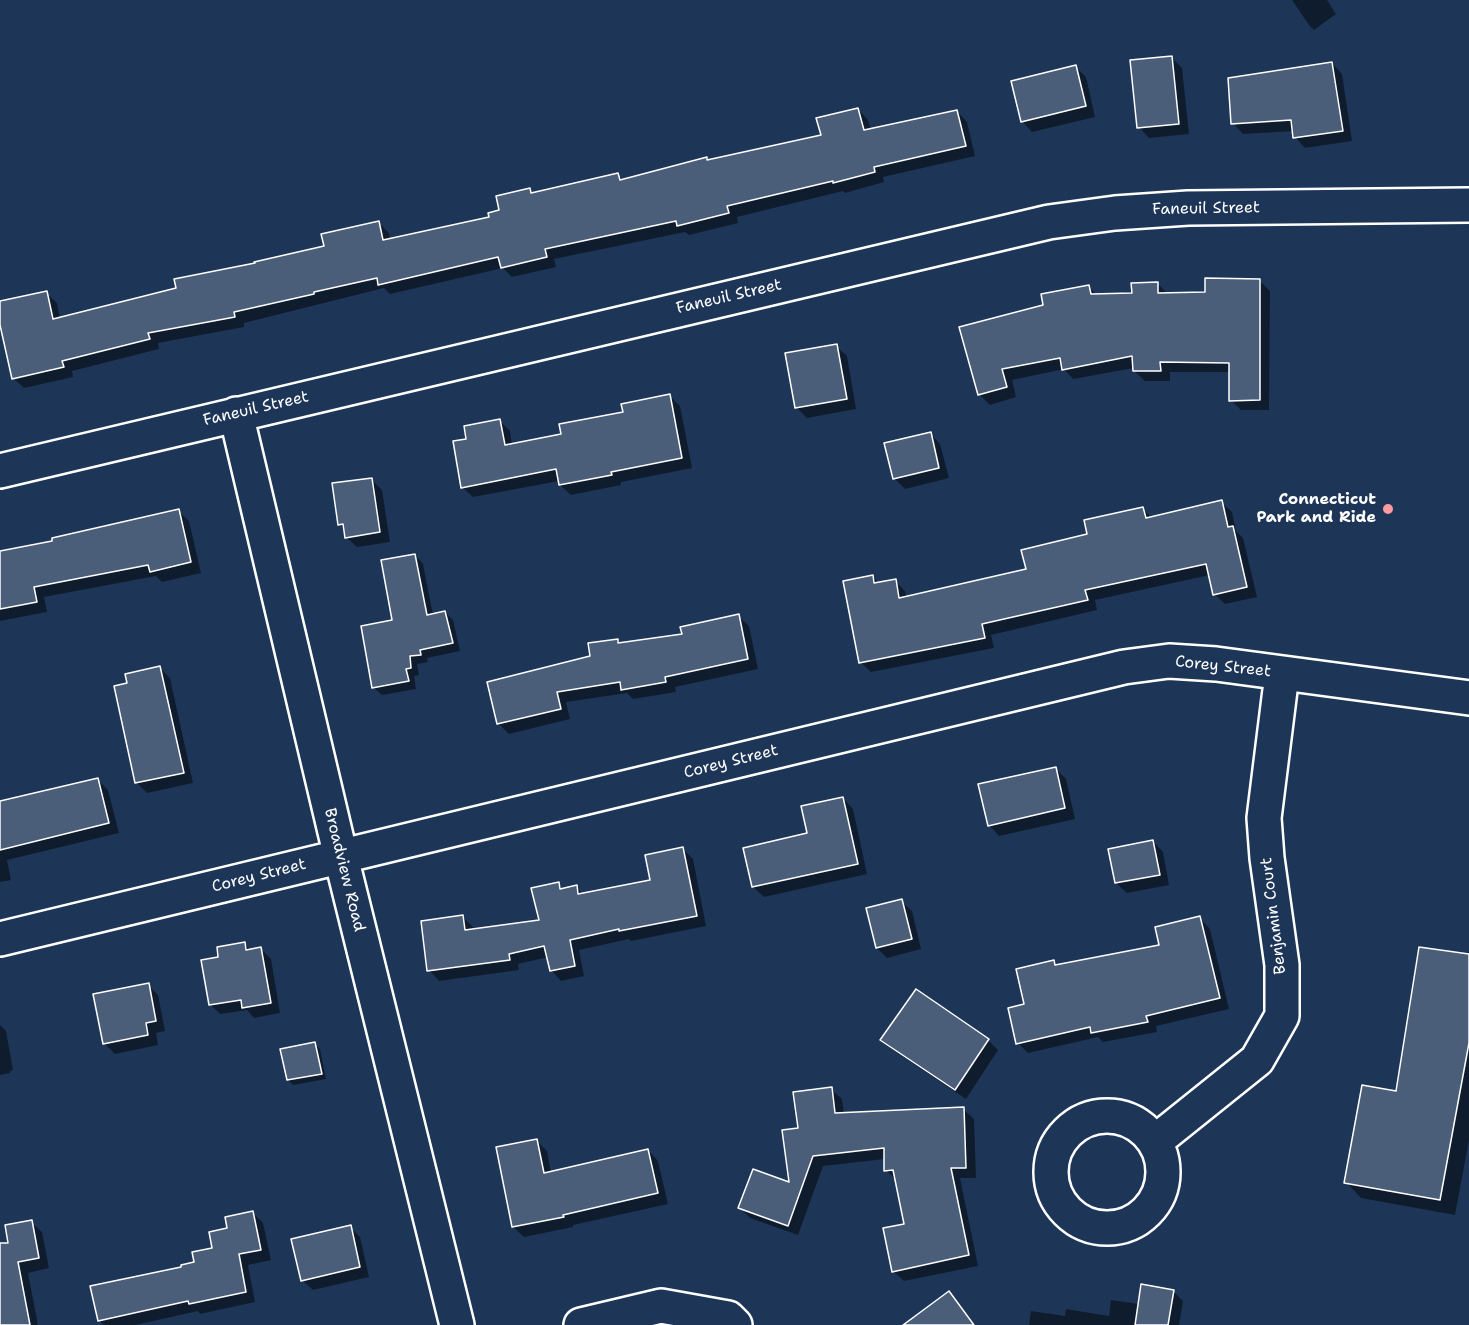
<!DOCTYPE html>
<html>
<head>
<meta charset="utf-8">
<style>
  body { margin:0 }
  canvas { display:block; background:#1d3557 }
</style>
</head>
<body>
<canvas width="1469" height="1325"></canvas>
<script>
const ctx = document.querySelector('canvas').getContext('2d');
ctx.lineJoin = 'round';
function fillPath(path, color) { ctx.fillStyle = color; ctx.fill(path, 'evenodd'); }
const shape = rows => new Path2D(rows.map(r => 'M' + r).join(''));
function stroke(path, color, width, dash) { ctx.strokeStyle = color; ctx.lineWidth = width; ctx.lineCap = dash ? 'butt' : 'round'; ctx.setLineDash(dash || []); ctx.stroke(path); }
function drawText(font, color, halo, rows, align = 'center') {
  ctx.font = font + ' "Shantell Sans",sans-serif'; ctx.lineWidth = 5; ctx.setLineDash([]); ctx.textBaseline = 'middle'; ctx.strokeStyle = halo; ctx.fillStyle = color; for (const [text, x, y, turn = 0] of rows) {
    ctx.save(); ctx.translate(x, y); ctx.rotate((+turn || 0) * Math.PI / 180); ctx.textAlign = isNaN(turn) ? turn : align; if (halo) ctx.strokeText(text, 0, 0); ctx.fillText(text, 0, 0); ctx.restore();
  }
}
const shadow = shape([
  [1292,0,1327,0,1336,14,1314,30,1309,25],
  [1171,57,1182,68,1189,134,1149,138,1139,127],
  [1332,63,1342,74,1352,141,1305,148,1295,137,1294,131,1243,134,1233,123],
  [1075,66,1086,77,1095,117,1032,132,1022,121],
  [858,109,868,120,871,130,957,111,967,122,975,156,883,177,884,182,845,193,843,191,737,217,738,223,689,235,685,232,554,259,556,267,512,277,503,268,390,294,384,288,244,323,244,327,158,343,159,349,72,371,73,377,24,388,13,378,0,318,0,303,46,293,57,303,60,319,178,289,256,264,326,247,378,222,389,233,390,240,490,218,530,190,534,194,618,175,624,181,706,159,709,161,822,136],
  [1259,280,1270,291,1269,410,1241,410,1231,400,1231,372,1170,372,1170,381,1145,381,1134,371,1134,368,1073,379,1064,369,1012,380,1016,397,990,405,979,394,1044,306,1088,286,1097,295,1133,295,1157,283,1168,294,1206,294],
  [836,346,847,356,856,409,807,418,796,407],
  [670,396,680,406,692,468,621,482,621,485,571,495,560,485,559,481,473,497,462,487,468,440,499,420,510,431,512,445,563,435],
  [930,433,940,444,949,478,905,489,894,478],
  [371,479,382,490,390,542,357,547,346,537,345,529,340,524],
  [1221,502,1232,512,1236,531,1243,538,1257,597,1225,604,1214,594,1210,575,1095,600,1097,610,991,635,994,648,871,672,860,662,872,576,880,584,895,581,905,591,907,598,1027,570,1089,536,1143,509,1152,518],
  [178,511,189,521,201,573,162,582,156,576,44,597,47,612,0,621,0,553,54,542],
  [415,555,423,564,433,615,445,612,453,620,460,651,427,658,428,662,417,664,419,675,414,676,416,689,382,695,373,687],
  [738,616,749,626,758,669,675,687,676,692,633,699,627,693,566,702,570,719,509,734,499,724,617,640,621,644,683,635],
  [160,668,170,678,193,783,147,793,136,782],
  [1055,768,1066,779,1075,819,999,836,989,825],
  [98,780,108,790,119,833,7,860,11,880,0,882,0,812],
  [843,798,853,809,867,874,764,897,753,887],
  [1153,841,1163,852,1169,885,1127,893,1116,883],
  [683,849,693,859,706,926,631,941,629,939,579,950,584,976,561,981,551,970,548,957,518,964,519,970,439,981,429,970,463,917,473,927,474,930,540,922,558,884,564,890,576,887,583,894,652,881],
  [901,901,912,911,921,949,887,958,877,948],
  [1200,918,1210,929,1229,1009,1156,1026,1157,1032,1103,1042,1098,1037,1028,1053,1018,1043,1026,1005,1054,961,1058,966,1161,946],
  [244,944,251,950,261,949,271,959,280,1013,254,1018,247,1010,220,1014,210,1004,220,959],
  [1469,956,1469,1140,1455,1215,1361,1198,1346,1182,1397,1093],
  [148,985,158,995,165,1031,156,1033,158,1045,115,1054,104,1043],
  [0,1025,6,1031,13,1070,10,1071,10,1073,0,1075],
  [882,1040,988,1040,998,1050,966,1099,893,1050],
  [315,1044,320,1049,326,1079,293,1085,288,1080],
  [831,1089,842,1099,844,1114,963,1109,974,1119,976,1178,960,1178,978,1266,904,1281,893,1271,905,1225,897,1181,886,1170,885,1159,823,1166,798,1235,750,1218,740,1208,790,1184,799,1129],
  [536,1140,547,1151,551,1173,648,1150,658,1161,668,1204,573,1225,573,1227,524,1237,513,1227],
  [253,1213,263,1223,271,1260,248,1265,255,1302,200,1314,198,1311,135,1325,104,1325,99,1320,183,1268,196,1263,214,1250,229,1229],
  [31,1222,42,1232,49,1268,28,1273,38,1325,0,1325,0,1266],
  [350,1227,360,1237,369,1277,313,1290,302,1280],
  [1173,1291,1183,1301,1179,1325,1029,1325,1031,1311,1065,1316,1066,1309,1109,1316,1111,1300,1139,1304],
  [949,1293,959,1303,975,1325,905,1325]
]);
const building = shape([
  [1172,56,1179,124,1137,128,1130,60,1172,56],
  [1332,62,1343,131,1293,138,1291,120,1231,124,1228,78,1332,62],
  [1076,65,1086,106,1021,122,1011,81,1076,65],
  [858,108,864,130,957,110,966,146,874,167,875,172,833,183,833,181,727,206,729,213,677,226,676,221,545,249,547,257,501,268,498,257,378,285,377,278,314,292,314,294,234,312,235,317,148,333,150,339,62,361,64,367,12,379,0,325,0,301,47,291,53,319,176,288,174,279,255,263,254,262,324,246,321,234,379,221,383,240,489,217,488,213,499,210,496,196,530,188,531,193,618,173,620,180,707,157,707,160,821,135,816,118,858,108],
  [1205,278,1260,279,1260,400,1229,401,1229,363,1160,362,1161,371,1133,371,1132,356,1062,370,1060,358,1002,369,1007,387,978,395,959,327,1043,305,1041,294,1089,285,1091,294,1132,293,1131,283,1158,282,1158,293,1205,292,1205,278],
  [837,344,847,399,795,408,785,353,837,344],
  [670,394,682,458,611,472,612,475,559,485,556,469,461,488,453,441,466,439,464,426,500,419,505,445,561,434,559,424,623,412,621,404,670,394],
  [931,432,939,468,893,479,884,443,931,432],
  [372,478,380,532,345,538,343,524,338,525,332,483,372,478],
  [1222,500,1228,527,1233,526,1247,587,1213,595,1206,564,1085,590,1088,600,982,624,985,638,859,663,843,581,873,575,874,583,896,579,899,598,1026,569,1021,550,1087,534,1084,520,1143,507,1146,518,1222,500],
  [179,509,191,562,150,572,148,565,34,587,37,602,0,609,0,551,52,541,52,538,179,509],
  [415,554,427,615,445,611,453,643,420,650,421,655,410,656,411,668,406,669,409,681,372,688,361,626,392,620,381,560,415,554],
  [739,614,748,659,665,677,666,682,621,690,620,682,557,692,561,709,497,724,487,682,590,656,588,643,618,639,618,643,682,634,680,627,739,614],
  [160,666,184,773,135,783,114,686,127,683,125,674,160,666],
  [1056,767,1065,808,988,826,978,784,1056,767],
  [98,778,109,823,0,850,0,801,98,778],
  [843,797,858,864,752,887,743,848,807,833,801,806,843,797],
  [1153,840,1160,875,1115,883,1108,849,1153,840],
  [683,847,697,916,619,931,619,929,570,940,575,966,550,971,544,946,509,954,510,960,427,971,421,921,463,915,465,930,539,920,531,888,559,882,560,889,577,885,578,894,650,880,645,855,683,847],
  [902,899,912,939,876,948,866,908,902,899],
  [1200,916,1220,998,1146,1016,1148,1022,1091,1033,1090,1027,1016,1044,1008,1008,1024,1004,1016,969,1054,960,1055,965,1159,945,1155,927,1200,916],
  [245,942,246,950,261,947,271,1003,242,1008,241,1000,209,1005,201,960,218,957,217,947,245,942],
  [1419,947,1469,954,1469,1043,1440,1200,1344,1183,1362,1085,1396,1091,1419,947],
  [149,983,156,1021,146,1023,148,1035,103,1044,93,994,149,983],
  [916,989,989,1039,955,1090,880,1040,916,989],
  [315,1042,322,1074,287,1080,280,1049,315,1042],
  [832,1087,835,1113,964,1107,966,1168,951,1168,969,1255,892,1272,883,1228,904,1224,893,1170,884,1171,884,1148,813,1156,788,1226,738,1208,753,1169,789,1182,782,1130,798,1128,793,1092,832,1087],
  [537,1139,544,1173,648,1149,658,1193,563,1215,564,1217,512,1227,496,1147,537,1139],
  [253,1211,261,1250,239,1254,246,1292,189,1304,188,1301,98,1321,90,1286,181,1267,181,1265,194,1262,192,1252,212,1248,209,1232,227,1228,225,1217,253,1211],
  [32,1220,39,1258,18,1262,30,1325,0,1325,0,1243,8,1243,5,1225,32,1220],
  [351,1225,360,1267,301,1281,291,1239,351,1225],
  [1141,1284,1174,1290,1168,1325,1135,1325,1141,1284],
  [949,1291,974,1325,903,1325,949,1291]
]);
const minor = shape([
  [236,414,341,857,457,1325],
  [0,471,1049,222,1115,213,1188,208,1469,205],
  [0,939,1124,667,1169,661,1216,664,1469,698],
  '1051 1172a56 56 0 1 1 112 0a56 56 0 1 1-112 0Z',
  [1156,1141,1257,1060,1282,1016,1282,965,1267,858,1264,818,1282,674],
  [581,1325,661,1306,728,1318,735,1325]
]);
const markers = [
  [1388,509,6,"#ff9aa2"]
];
const streetNames = [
  ["Faneuil Street",1206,209,-1],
  ["Faneuil Street",729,297,-13],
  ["Faneuil Street",256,409,-13],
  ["Corey Street",1223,667,6],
  ["Corey Street",731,762,-14],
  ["Broadview Road",344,870,76],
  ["Corey Street",259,876,-14],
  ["Benjamin Court",1274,916,-97]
];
const poiNames = [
  ["Connecticut",1376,500],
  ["Park and Ride",1376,518]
];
fillPath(shadow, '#0007');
fillPath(building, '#4a5d79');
stroke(building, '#fff', 1.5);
stroke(minor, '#fff', 38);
stroke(minor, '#1d3557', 33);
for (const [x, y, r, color] of markers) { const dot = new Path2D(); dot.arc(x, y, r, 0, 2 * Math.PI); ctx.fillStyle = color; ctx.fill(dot); stroke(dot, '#1d3557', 2); }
drawText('16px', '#fff', '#1d3557', streetNames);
drawText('bold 16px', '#fff', '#1d3557', poiNames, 'right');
</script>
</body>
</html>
